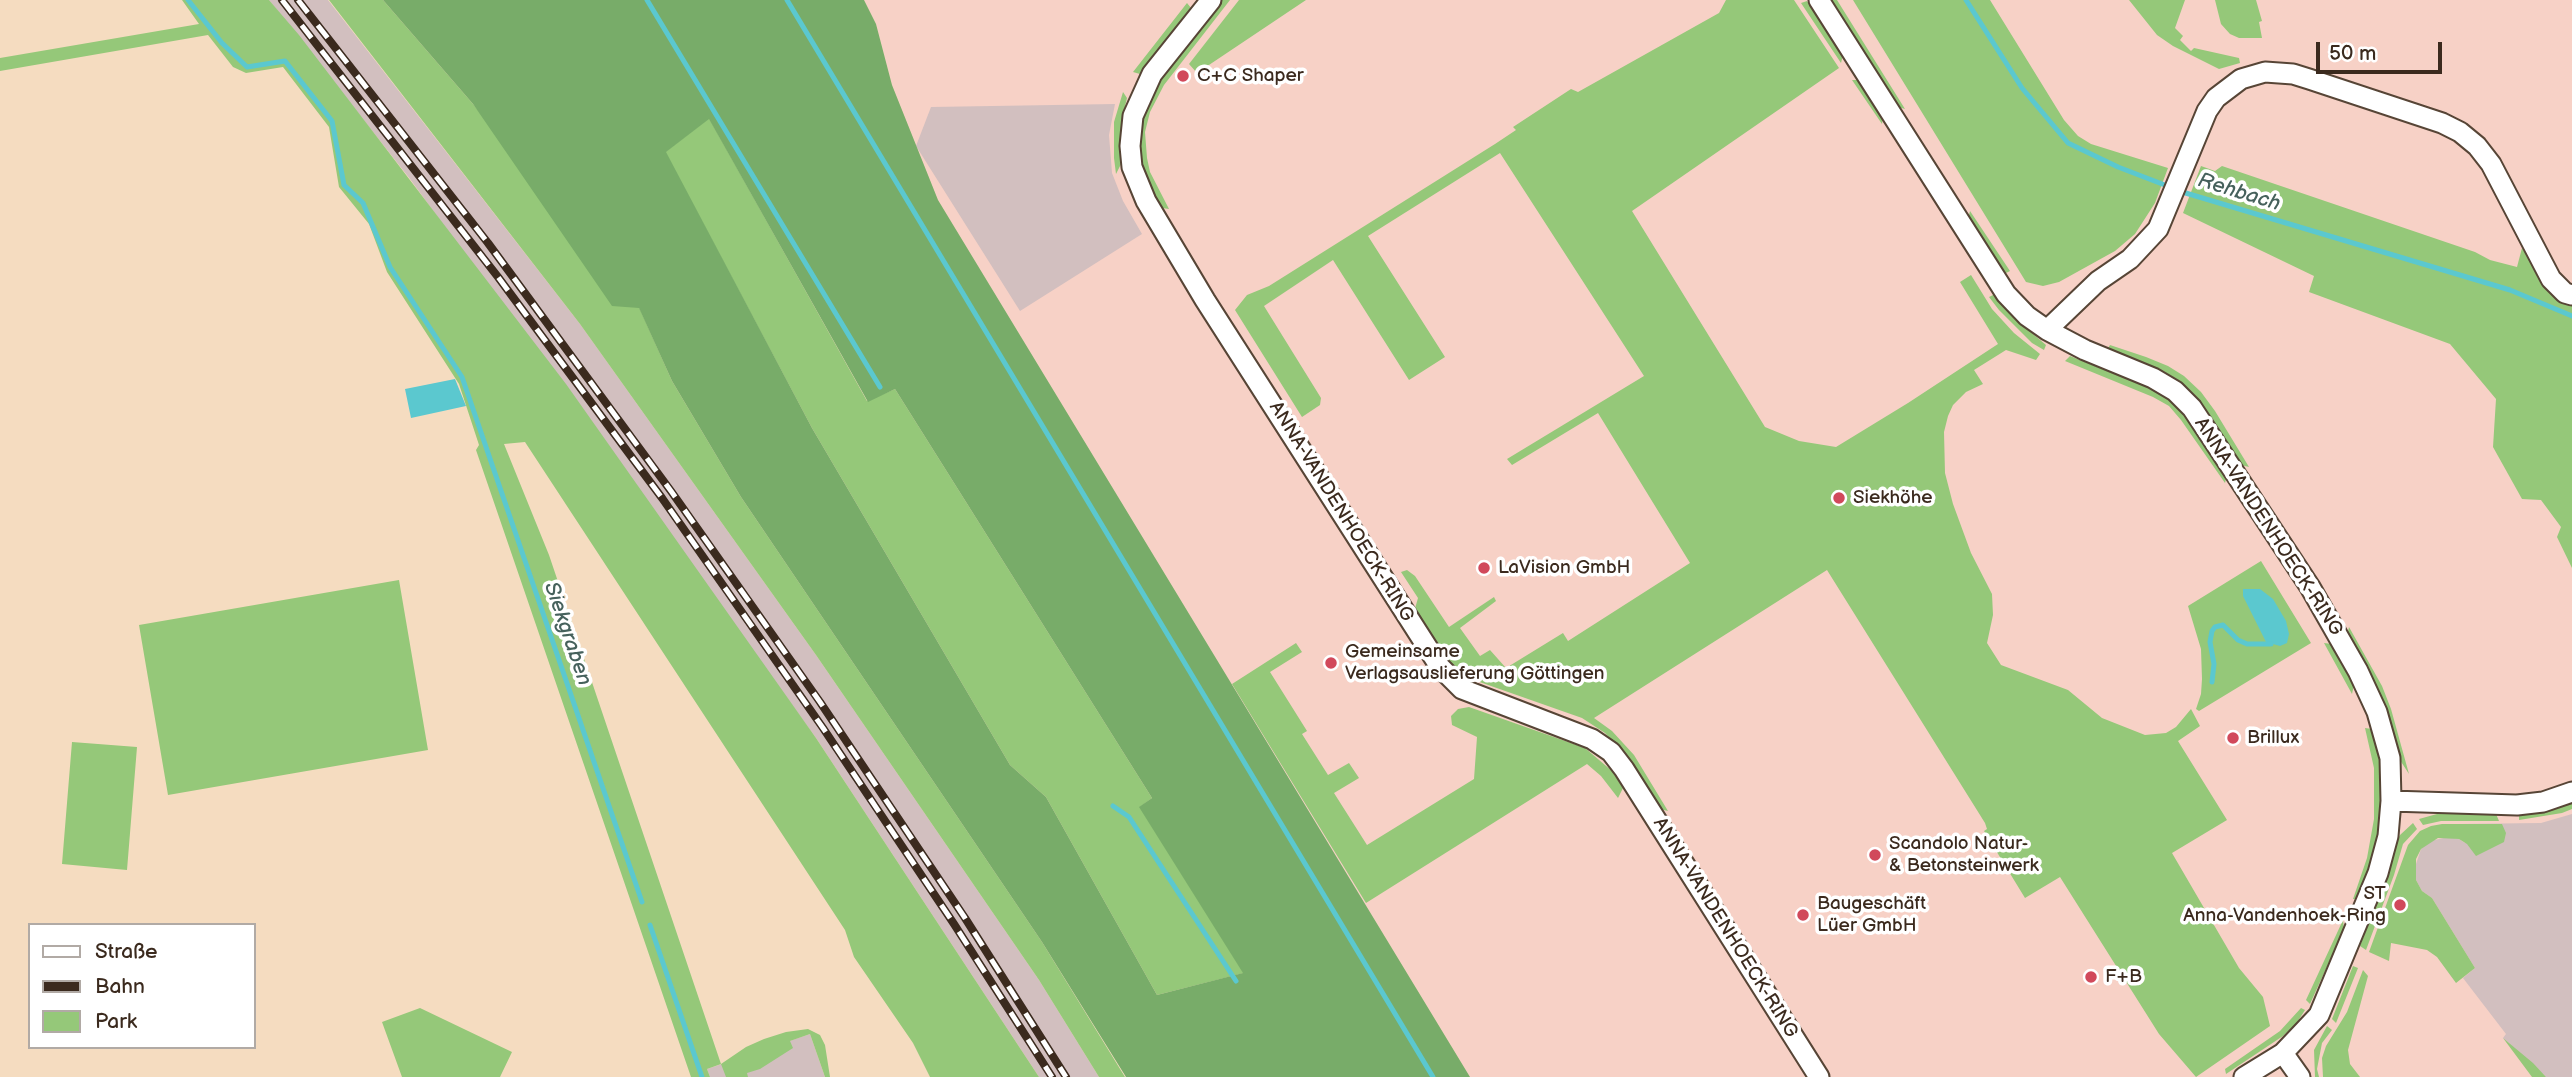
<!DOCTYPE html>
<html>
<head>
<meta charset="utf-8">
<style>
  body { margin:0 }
  #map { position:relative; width:2572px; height:1077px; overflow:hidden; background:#f5dcc0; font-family:"Balsamiq Sans",sans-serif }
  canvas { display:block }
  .legend { position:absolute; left:28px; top:923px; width:228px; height:126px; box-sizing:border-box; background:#fff; border:2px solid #b1aaa5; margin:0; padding:9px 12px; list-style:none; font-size:21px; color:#3b2a1e }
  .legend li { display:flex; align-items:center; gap:14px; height:35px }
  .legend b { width:35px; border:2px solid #b1aaa5 }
  .scale { position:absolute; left:2316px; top:42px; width:126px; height:32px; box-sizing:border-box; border:4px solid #3b2a1e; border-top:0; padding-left:9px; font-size:21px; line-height:24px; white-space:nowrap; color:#3b2a1e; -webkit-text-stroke:5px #fff; paint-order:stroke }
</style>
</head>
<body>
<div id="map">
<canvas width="2572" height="1077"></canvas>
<ul class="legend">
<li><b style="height:9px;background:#fff"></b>Straße</li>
<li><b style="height:9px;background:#3b2a1e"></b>Bahn</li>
<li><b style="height:19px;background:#95c879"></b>Park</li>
</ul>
<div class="scale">50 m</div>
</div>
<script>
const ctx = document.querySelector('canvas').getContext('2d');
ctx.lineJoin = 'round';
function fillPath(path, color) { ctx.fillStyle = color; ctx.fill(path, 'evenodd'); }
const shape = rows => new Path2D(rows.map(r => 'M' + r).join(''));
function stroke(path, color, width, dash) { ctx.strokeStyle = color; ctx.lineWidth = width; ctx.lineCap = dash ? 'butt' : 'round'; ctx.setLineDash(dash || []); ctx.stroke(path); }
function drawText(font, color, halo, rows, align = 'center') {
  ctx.font = font + ' "Balsamiq Sans",sans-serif'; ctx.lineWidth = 7; ctx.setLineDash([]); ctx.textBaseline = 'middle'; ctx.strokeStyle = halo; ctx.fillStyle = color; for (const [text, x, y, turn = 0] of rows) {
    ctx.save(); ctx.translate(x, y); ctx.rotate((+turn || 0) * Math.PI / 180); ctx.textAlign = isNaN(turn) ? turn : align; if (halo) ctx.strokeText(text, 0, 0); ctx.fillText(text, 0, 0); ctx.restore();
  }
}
const built = shape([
  [864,0,2572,0,2572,1077,1470,1077,938,200,892,85,876,24]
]);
const industrial = shape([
  [269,0,328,0,580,324,816,655,1039,980,1099,1077,1039,1077,816,738,410,179],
  [1115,104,1109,135,1112,173,1123,201,1142,234,1020,311,916,146,931,107],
  [2572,814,2572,1077,2546,1077,2503,1038,2506,1034,2463,978,2475,968,2432,898,2422,891,2416,880,2414,870,2421,849,2430,841,2448,837,2459,839,2465,843,2458,824,2541,823],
  [810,1034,825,1077,710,1077,707,1069]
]);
const green = shape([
  [182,0,269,0,299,35,566,384,816,738,1039,1077,930,1077,913,1043,854,957,845,930,525,442,504,444,549,555,721,1064,746,1047,764,1039,786,1032,808,1029,820,1035,825,1045,830,1077,825,1077,810,1034,790,1041,793,1048,760,1069,747,1073,748,1077,726,1077,721,1064,707,1069,710,1077,691,1077,476,450,479,445,459,384,387,272,369,224,339,187,329,127,283,67,246,73,233,67,208,35,0,71,0,58,199,24],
  [329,0,383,0,473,104,639,307,672,381,741,497,1042,942,1125,1077,1099,1077,1039,980,816,655,580,324],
  [1222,0,1230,0,1164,85,1150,112,1145,132,1147,158,1150,172,1169,209,1162,208,1143,172,1139,137,1141,119,1158,82],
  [1239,0,1306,0,1197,73,1189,64],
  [1726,0,1794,0,1839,68,1632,211,1765,427,1799,441,1836,447,1908,403,1998,344,1960,282,1971,275,1992,309,2014,333,2040,354,2036,360,2006,350,1974,370,1983,384,1966,392,1953,405,1948,416,1944,432,1945,473,1953,504,1971,553,1992,594,1993,615,1987,643,2001,665,2068,690,2102,718,2145,735,2166,733,2176,727,2191,709,2200,726,2178,741,2227,820,2172,853,2239,968,2263,997,2270,1026,2196,1077,2159,1034,2060,877,2025,898,1984,831,1987,829,1985,823,1827,570,1594,718,1612,731,1634,755,1668,811,1660,809,1633,765,1605,733,1582,718,1474,680,1451,665,1414,612,1418,598,1401,572,1407,570,1415,576,1449,627,1494,597,1496,601,1460,628,1480,656,1490,650,1506,668,1563,633,1568,641,1690,563,1598,413,1512,465,1507,459,1644,376,1500,153,1368,236,1445,357,1409,380,1333,260,1264,306,1321,398,1320,405,1302,417,1235,310,1247,295,1269,286,1495,144,1516,130,1513,127,1571,89,1578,92,1719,13],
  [1831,0,1837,0,1905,109,1898,107],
  [1853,0,1990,0,2064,120,2078,136,2091,144,2168,168,2155,203,2135,234,2115,251,2059,282,2043,286,2026,282],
  [2129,0,2185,0,2175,28,2183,36,2180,40,2191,51,2194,48,2239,58,2240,63,2219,69,2173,46,2157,35],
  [2215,0,2256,0,2262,21,2259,22,2262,38,2239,38,2230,34,2221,24],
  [1807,1,1843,55,1841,63,1801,3],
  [1187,3,1191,8,1140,74,1133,72],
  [1852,80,1859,80,1883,116,1882,124],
  [1123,92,1127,98,1121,123,1121,164,1116,174,1114,158,1114,122],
  [709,118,867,401,895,389,1152,798,1140,807,1244,973,1157,995,1046,797,1010,765,812,428,665,152],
  [2201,166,2215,171,2222,166,2475,252,2490,260,2517,267,2522,248,2552,294,2572,302,2572,568,2557,537,2561,527,2541,500,2522,499,2493,447,2496,399,2450,344,2309,292,2314,276,2183,213],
  [1970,211,2010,271,2004,274,1968,219],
  [1995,294,2019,322,2046,345,2044,350,2032,343,1999,310,1989,297],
  [2110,345,2146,357,2168,366,2184,376,2201,392,2215,411,2249,467,2241,465,2211,417,2196,396,2180,381,2163,371,2107,350],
  [2070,356,2157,391,2175,403,2187,416,2227,475,2225,483,2181,420,2169,406,2153,397,2065,361],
  [2261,561,2311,643,2199,711,2196,709,2201,694,2202,679,2201,649,2188,606],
  [399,580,428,750,168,795,139,625],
  [2349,627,2382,686,2391,709,2409,774,2398,757,2347,636],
  [1296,643,1302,652,1270,672,1307,731,1302,734,1328,775,1349,763,1359,778,1334,793,1367,845,1474,779,1477,737,1452,725,1451,716,1458,709,1469,707,1585,748,1612,771,1623,788,1618,798,1601,776,1587,764,1366,903,1232,684],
  [2324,643,2332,644,2354,685,2352,694],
  [2365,728,2372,729,2379,755,2382,795,2381,822,2368,876,2358,899,2353,899,2367,858,2374,819,2374,768],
  [72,742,137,747,127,870,62,864],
  [2572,802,2572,809,2562,813,2519,820,2519,814,2540,812],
  [2437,814,2496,814,2499,821,2441,821,2423,825,2419,819],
  [2413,823,2417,829,2403,844,2394,875,2366,950,2360,946,2388,872,2395,844,2400,835],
  [2442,824,2502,824,2506,833,2504,842,2476,856,2467,844,2459,839,2438,838,2421,849,2416,859,2416,880,2422,891,2432,898,2475,968,2456,983,2437,957,2427,950,2391,943,2389,961,2369,952,2408,845,2420,831,2431,826],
  [2343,920,2344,929,2310,1004,2306,1000],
  [2353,966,2358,968,2336,1023,2332,1019],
  [2363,970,2368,976,2348,1050,2350,1064,2360,1077,2323,1077,2322,1058,2326,1046,2347,1012],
  [420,1008,512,1052,500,1077,402,1077,382,1022],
  [2301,1008,2305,1010,2296,1024,2283,1036,2226,1074,2225,1069,2280,1031],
  [2327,1026,2332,1030,2322,1043,2317,1069,2319,1077,2315,1077,2314,1050],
  [2503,1038,2533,1063,2546,1077,2532,1077]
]);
const forest = shape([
  [383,0,864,0,876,24,892,85,938,200,1470,1077,1126,1077,1042,942,741,497,672,381,639,308,612,306,473,104],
  [709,119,868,402,895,389,1152,798,1139,807,1243,973,1157,995,1046,797,1010,765,812,428,666,152]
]);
const water = shape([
  [455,379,466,406,411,418,405,389],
  [2243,589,2260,589,2273,599,2286,621,2289,634,2287,643,2280,646,2266,642,2243,596]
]);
const stream = shape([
  [188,0,222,43,247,67,285,61,332,121,344,185,363,203,390,267,462,377,642,902],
  [647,0,880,387],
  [787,0,1433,1077],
  [1966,0,2022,88,2068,143,2118,167,2170,187],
  [2179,191,2510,290,2572,316],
  [2212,682,2214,664,2210,642,2212,631,2215,627,2223,625,2238,640,2247,644,2271,644],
  [1113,806,1129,817,1236,981],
  [650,925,702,1077]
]);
const minor = shape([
  [1211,0,1152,74,1133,116,1130,146,1132,167,1146,201,1205,300,1440,667,1462,689,1592,739,1611,752,1624,769,1819,1077],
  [1819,0,2006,294,2027,316,2047,330,2085,350,2153,378,2175,391,2192,408,2310,587,2358,671,2377,712,2390,758,2391,801,2388,836,2378,873,2319,1015,2283,1053,2244,1077],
  [2047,330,2098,281,2130,259,2158,229,2207,111,2216,98,2241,79,2265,72,2293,74,2309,79,2442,123,2460,132,2477,146,2491,164,2551,279,2565,293,2572,295],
  [2391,801,2517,805,2543,802,2572,792],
  [2283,1053,2300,1077]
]);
const rail = shape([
  [282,0,498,277,662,498,823,728,954,924,1052,1077],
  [298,0,488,243,671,491,820,702,965,918,1066,1077]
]);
const markers = [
  [1183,76,7,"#d1495b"],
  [1839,498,7,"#d1495b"],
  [1484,568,7,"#d1495b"],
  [1331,663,7,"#d1495b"],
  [2233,738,7,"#d1495b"],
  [1875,855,7,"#d1495b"],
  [2400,905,7,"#d1495b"],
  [1803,915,7,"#d1495b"],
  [2091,977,7,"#d1495b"]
];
const poiNames = [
  ["C+C Shaper",1197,76],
  ["Siekhöhe",1853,498],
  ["LaVision GmbH",1498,568],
  ["Gemeinsame",1345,652],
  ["Verlagsauslieferung Göttingen",1345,674],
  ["Brillux",2247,738],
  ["Scandolo Natur-",1889,844],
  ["& Betonsteinwerk",1889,866],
  ["ST",2386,894,"right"],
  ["Anna-Vandenhoek-Ring",2386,916,"right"],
  ["Baugeschäft",1817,904],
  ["Lüer GmbH",1817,926],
  ["F+B",2105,977]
];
const streetNames = [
  ["ANNA-VANDENHOECK-RING",1341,512,58],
  ["ANNA-VANDENHOECK-RING",2268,527,57],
  ["ANNA-VANDENHOECK-RING",1725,928,58]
];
const waterNames = [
  ["Rehbach",2239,193,17],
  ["Siekgraben",567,634,71]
];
fillPath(built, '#f7d1c6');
fillPath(industrial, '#d2bfbf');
fillPath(green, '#95c879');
fillPath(forest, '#78ac69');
fillPath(water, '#5bc8cf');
stroke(stream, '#5bc8cf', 5);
stroke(minor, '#574536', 23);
stroke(minor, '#fff', 19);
stroke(rail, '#3b2a1e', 8);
stroke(rail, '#fff', 5, [16]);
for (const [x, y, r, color] of markers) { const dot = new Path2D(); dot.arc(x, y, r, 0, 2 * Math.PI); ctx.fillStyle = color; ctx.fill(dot); stroke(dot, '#fff', 2.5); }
drawText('19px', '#3b2a1e', '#fff', poiNames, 'left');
drawText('19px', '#3b2a1e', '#fff', streetNames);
drawText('italic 21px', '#46615c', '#fff', waterNames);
</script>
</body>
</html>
